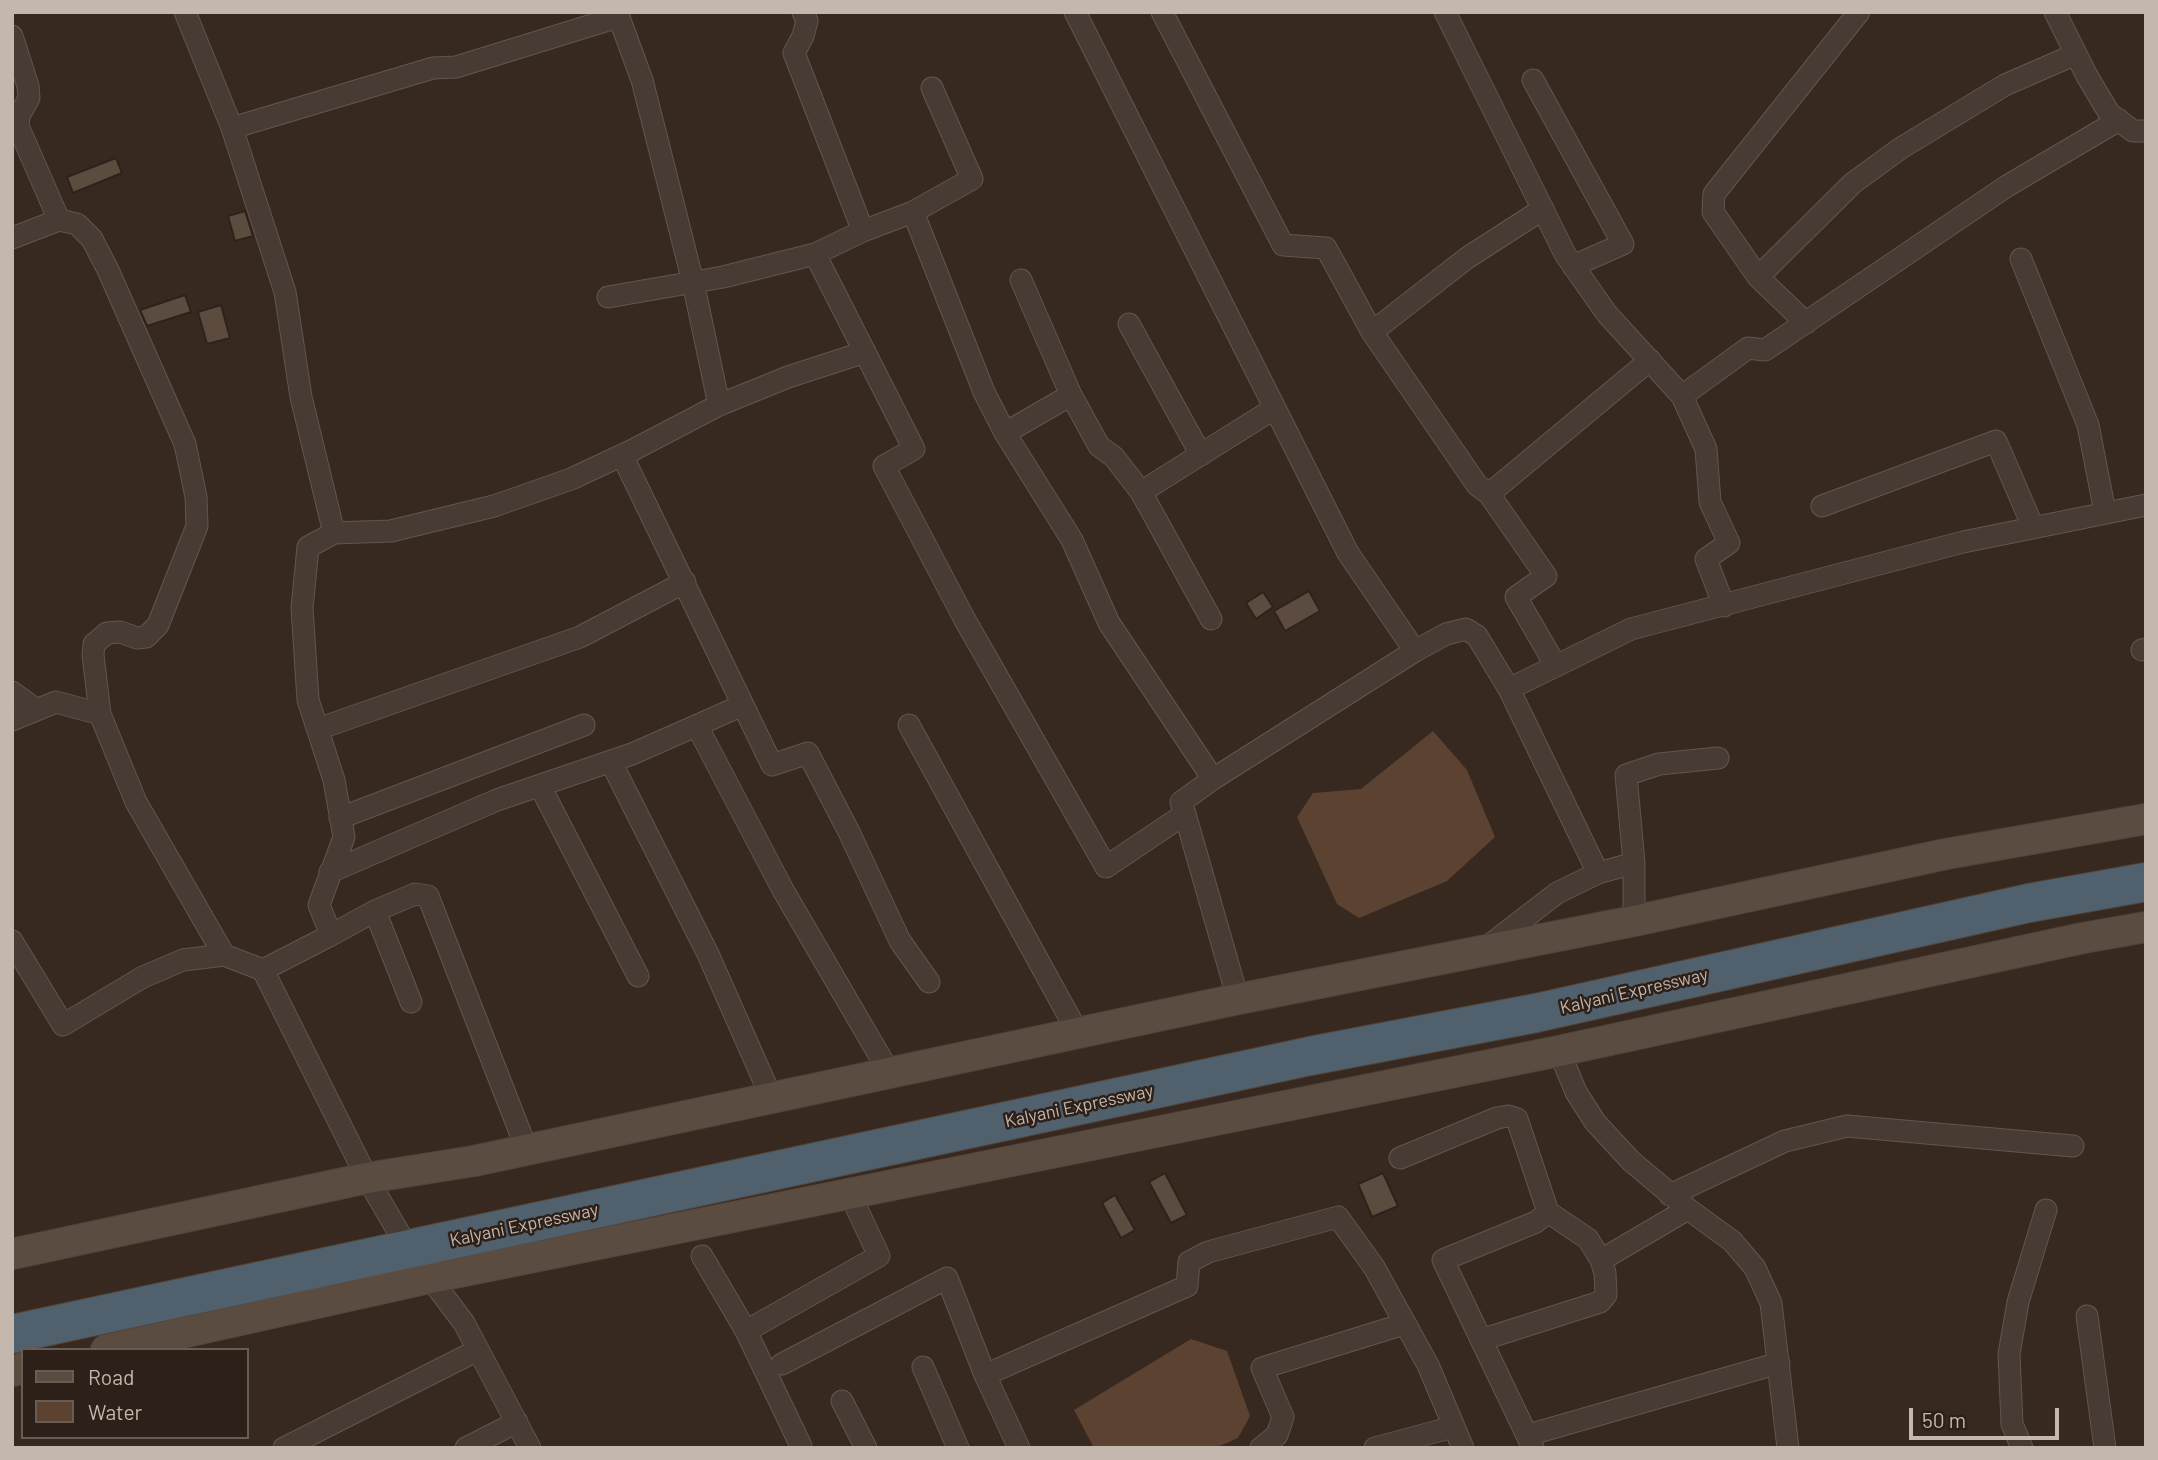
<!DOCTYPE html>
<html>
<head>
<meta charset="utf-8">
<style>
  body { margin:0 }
  #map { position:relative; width:2158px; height:1460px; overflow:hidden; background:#37291f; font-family:Barlow,sans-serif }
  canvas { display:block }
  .frame { position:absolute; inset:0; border:14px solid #c4b7ad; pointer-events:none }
  .legend { position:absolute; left:21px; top:1348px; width:228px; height:91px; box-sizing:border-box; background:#2c2018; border:2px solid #695c54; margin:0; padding:9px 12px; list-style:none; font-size:21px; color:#c4b7ad }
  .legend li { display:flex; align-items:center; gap:14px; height:35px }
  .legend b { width:35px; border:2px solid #695c54 }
  .scale { position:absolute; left:1909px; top:1408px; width:150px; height:32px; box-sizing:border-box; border:4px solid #c4b7ad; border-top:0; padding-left:9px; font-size:21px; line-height:24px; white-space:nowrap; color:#c4b7ad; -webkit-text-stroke:5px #2c2018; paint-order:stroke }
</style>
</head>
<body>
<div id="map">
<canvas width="2158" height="1460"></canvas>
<div class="frame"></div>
<ul class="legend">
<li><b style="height:9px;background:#5a4c41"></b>Road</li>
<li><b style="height:19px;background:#5c4231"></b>Water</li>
</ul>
<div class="scale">50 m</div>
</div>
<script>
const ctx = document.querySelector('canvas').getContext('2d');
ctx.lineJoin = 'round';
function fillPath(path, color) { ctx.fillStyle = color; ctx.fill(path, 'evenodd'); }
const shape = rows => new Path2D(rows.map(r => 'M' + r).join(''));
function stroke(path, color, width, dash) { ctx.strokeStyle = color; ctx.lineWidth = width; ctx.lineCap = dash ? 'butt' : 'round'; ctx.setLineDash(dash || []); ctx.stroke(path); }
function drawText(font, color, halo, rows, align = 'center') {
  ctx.font = font + ' Barlow,sans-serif'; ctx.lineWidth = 5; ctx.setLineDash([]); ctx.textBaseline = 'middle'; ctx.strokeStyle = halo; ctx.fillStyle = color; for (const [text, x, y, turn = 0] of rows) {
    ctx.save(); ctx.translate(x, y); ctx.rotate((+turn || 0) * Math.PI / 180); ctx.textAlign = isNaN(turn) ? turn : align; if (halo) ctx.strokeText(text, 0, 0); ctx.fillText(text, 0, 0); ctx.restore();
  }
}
const water = shape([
  [1433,731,1467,770,1495,837,1447,881,1359,918,1337,904,1297,817,1313,793,1361,789],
  [1191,1339,1227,1351,1250,1416,1238,1438,1215,1448,1094,1448,1074,1410]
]);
const building = shape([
  [116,158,122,173,73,193,67,177,116,158],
  [245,211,253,236,235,241,228,216,245,211],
  [185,295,191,312,147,326,140,310,185,295],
  [221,305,230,338,207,344,198,312,221,305],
  [1309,591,1320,611,1285,631,1274,611,1309,591],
  [1263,592,1273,607,1256,619,1246,603,1263,592],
  [1165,1173,1187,1215,1171,1223,1149,1182,1165,1173],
  [1383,1173,1398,1206,1372,1217,1358,1184,1383,1173],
  [1115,1195,1135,1230,1121,1238,1102,1203,1115,1195]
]);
const street = shape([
  [185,12,232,128,433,68,456,67,618,17],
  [617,12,642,80,693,282,719,405],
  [803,12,807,21,803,36,794,53,863,231,815,254,914,449,884,466,965,620,1106,867,1185,814,1238,999],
  [1075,12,1348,553,1415,651,1446,634,1466,629,1477,636,1509,689,1631,629,1963,542,2146,505],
  [1162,12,1283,245,1326,248,1372,332,1467,258,1543,209],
  [1445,12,1565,254,1607,314,1682,396,1706,449,1710,502,1729,543,1706,559,1724,606],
  [2055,12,2087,76,2109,113,2133,131,2146,131],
  [12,36,28,86,29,98,19,116,18,126,59,220],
  [1533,80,1623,244,1573,266],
  [232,128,285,292,301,397,334,533],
  [913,212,984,392,1005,433,1071,395],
  [863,231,913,212,972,179,932,88],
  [12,238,59,220,77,224,92,239,108,270,185,444,196,497,197,526,158,625,146,637,137,638,120,632,107,633,94,644,93,655,100,714],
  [2021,259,2088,425,2105,512],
  [1758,277,1853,183,1901,148,2005,85,2076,54],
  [1021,280,1071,395,1099,446,1114,457,1141,492],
  [608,297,723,277,815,254],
  [1806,323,1758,277,1713,212,1714,194,1859,12],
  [1129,324,1201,455],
  [1372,332,1477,485,1489,494,1546,576,1516,597,1556,666],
  [1682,396,1748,348,1765,350,2007,186,2119,120],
  [1005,433,1072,540,1109,623,1213,779,1181,802,1185,814],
  [622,455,772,765,808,753,849,832,900,941,929,982],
  [1489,494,1650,360],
  [1822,506,1996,441,2033,527],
  [1211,619,1141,492,1275,408],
  [2142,650,2146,649],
  [1509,689,1598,873],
  [12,692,37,710],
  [12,720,56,702,100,714,136,802,224,955,263,970,331,935,319,905,344,837,334,780,308,700,302,608,308,547,334,533,391,531,494,506,571,479,631,451,719,405,788,377,865,352],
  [909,725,1078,1033],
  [697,726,783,890,889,1072],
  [318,729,580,637,685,582],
  [611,762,708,954,772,1099],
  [1213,779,1415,651],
  [540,786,638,976],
  [340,818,584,725],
  [330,872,497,800,632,754,743,705],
  [375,911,411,1002],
  [1634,921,1634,863,1626,775,1659,764,1718,758],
  [331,935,375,911,415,894,428,896,527,1150],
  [12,941,63,1025,143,977,183,960,224,955],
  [1487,947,1557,893,1598,873,1634,863],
  [263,970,367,1178,409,1250,464,1323,530,1448],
  [1559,1051,1576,1092,1595,1122,1631,1161,1688,1209,1732,1241,1755,1268,1771,1303,1788,1448],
  [1400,1158,1497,1118,1508,1116,1517,1119,1548,1212],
  [1670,1195,1785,1141,1847,1126,2073,1146],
  [702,1256,746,1331,801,1446],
  [2087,1316,2105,1448],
  [746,1331,879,1256,850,1194],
  [1481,1340,1600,1302,1606,1295,1605,1273,1601,1260],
  [782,1364,947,1278,985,1375],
  [923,1367,958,1448],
  [842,1401,866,1448],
  [1528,1435,1779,1363],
  [284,1448,478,1350],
  [466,1448,517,1422],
  [1019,1448,985,1375,1187,1286,1189,1262,1208,1252,1338,1217,1374,1267,1428,1365,1463,1448],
  [1261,1448,1277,1435,1283,1417,1262,1368,1404,1324],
  [1375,1448,1453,1427],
  [1533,1448,1443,1260,1536,1222,1548,1212,1588,1239,1601,1260,1688,1209],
  [2022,1448,2012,1424,2009,1354,2018,1302,2046,1210]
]);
const secondary = shape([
  [12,1254,367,1178,474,1161,1238,999,1634,921,1946,854,2146,819],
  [106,1350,430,1278,1559,1051,2083,938,2146,927],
  [12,1371,23,1368]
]);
const highway = shape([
  [12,1334,1310,1056,1536,1013,2029,903,2146,882]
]);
const streetNames = [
  ["Kalyani Expressway",1634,991,-13],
  ["Kalyani Expressway",1079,1106,-12],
  ["Kalyani Expressway",524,1225,-12]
];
fillPath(water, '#5c4231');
fillPath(building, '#5c4c40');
stroke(building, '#2e221a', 2);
stroke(street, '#62564d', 23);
stroke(secondary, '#51443c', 32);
stroke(highway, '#52463d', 40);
stroke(street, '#473b33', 21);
stroke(secondary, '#5a4c41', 30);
stroke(highway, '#50606d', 38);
drawText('18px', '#c4b7ad', '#2c2018', streetNames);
</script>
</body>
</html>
